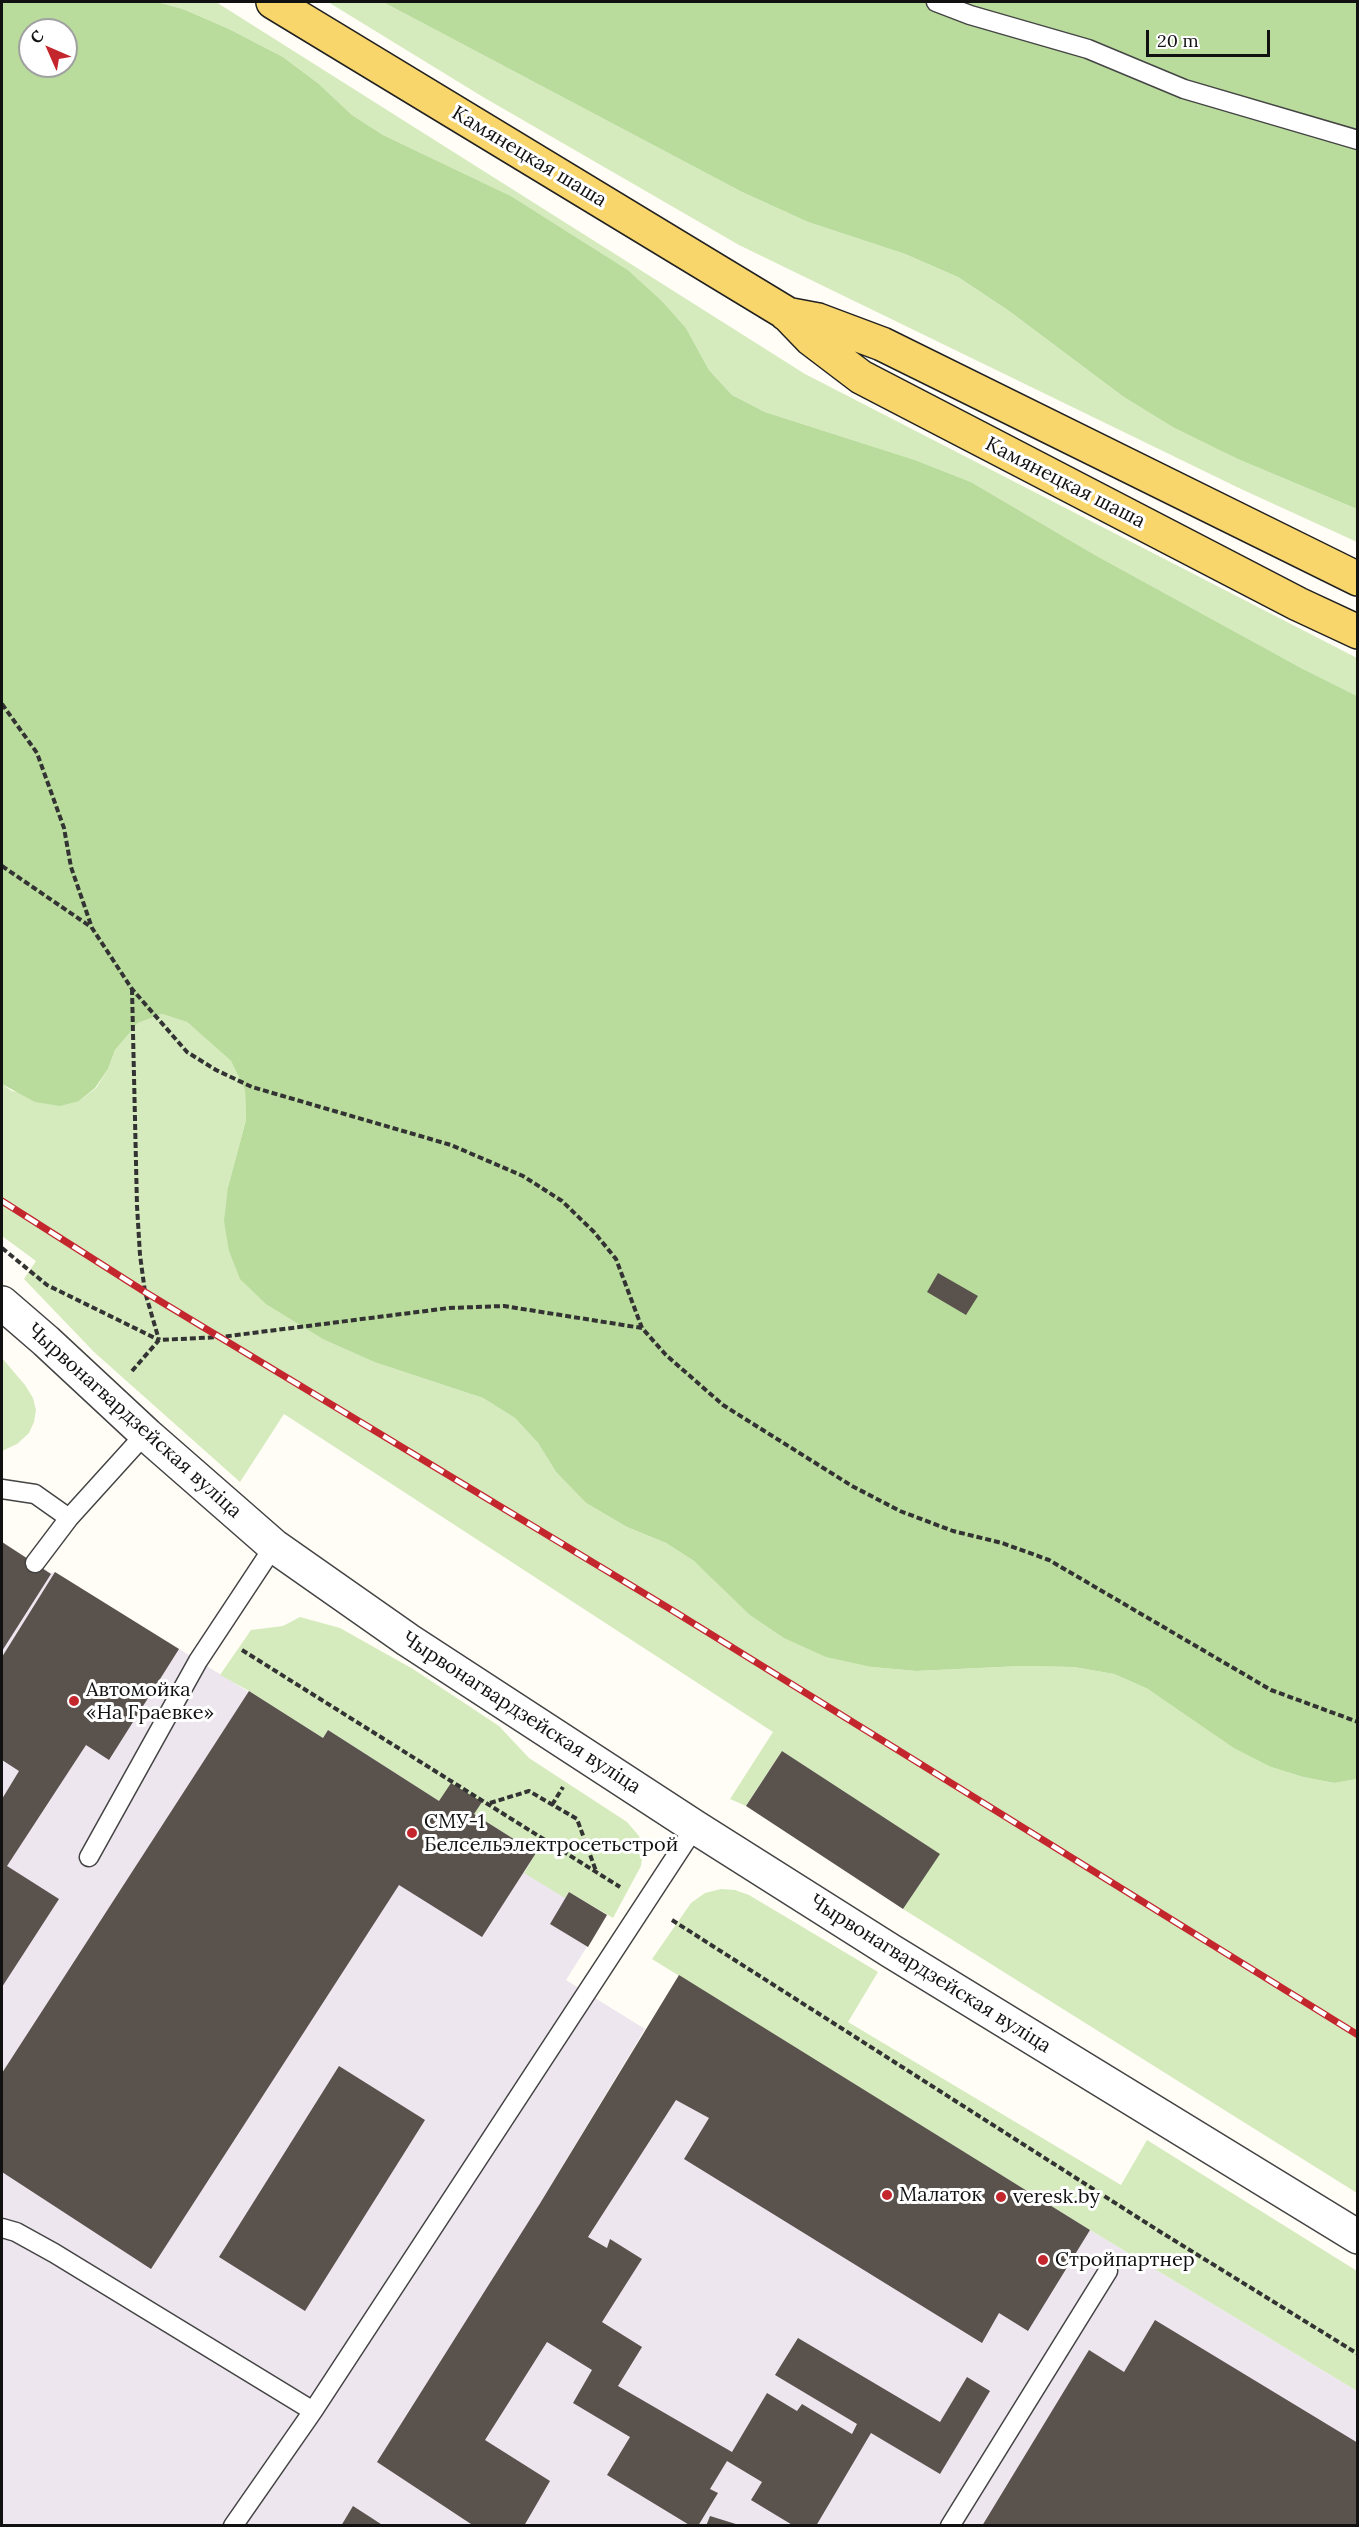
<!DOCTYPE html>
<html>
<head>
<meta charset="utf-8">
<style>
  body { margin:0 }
  #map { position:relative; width:1359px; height:2527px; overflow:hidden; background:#fffdf5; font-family:Lora,serif }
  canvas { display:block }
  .frame { position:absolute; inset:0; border:3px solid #111; pointer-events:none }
  .north { position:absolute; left:18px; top:18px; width:60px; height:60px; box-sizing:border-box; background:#fff; border:2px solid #a0a0a0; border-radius:50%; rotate:315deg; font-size:16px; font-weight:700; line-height:24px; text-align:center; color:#111 }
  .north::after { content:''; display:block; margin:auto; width:21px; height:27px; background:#c4262e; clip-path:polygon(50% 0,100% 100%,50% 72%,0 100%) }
  .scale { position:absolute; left:1146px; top:30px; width:124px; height:27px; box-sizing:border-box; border:3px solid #111; border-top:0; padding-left:8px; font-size:18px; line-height:21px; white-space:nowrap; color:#111; -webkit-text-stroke:4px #fff; paint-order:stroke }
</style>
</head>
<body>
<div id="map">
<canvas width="1359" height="2527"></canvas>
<div class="frame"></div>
<div class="north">С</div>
<div class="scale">20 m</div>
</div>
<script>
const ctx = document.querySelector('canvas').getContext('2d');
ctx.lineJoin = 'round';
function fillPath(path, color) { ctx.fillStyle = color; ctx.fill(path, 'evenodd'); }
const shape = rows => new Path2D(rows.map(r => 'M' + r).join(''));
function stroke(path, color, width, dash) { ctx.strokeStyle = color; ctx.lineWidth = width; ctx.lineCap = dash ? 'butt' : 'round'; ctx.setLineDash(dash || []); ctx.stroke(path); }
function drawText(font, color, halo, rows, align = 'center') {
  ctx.font = font + ' Lora,serif'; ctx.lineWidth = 6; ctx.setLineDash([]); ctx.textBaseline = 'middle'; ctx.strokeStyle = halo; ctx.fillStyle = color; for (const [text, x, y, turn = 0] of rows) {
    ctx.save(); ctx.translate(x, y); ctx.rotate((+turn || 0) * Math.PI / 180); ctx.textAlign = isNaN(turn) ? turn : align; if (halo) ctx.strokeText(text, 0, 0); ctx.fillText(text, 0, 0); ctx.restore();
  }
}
const industrial = shape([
  [2,1542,51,1573,55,1572,323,1738,328,1730,439,1800,451,1783,482,1802,475,1813,536,1853,524,1872,569,1892,607,1915,566,1980,645,2029,539,2205,589,2236,733,2008,1090,2230,1357,2391,1357,2525,2,2525]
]);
const green = shape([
  [157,2,216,2,805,374,1357,658,1357,696,1303,669,1095,555,971,482,915,460,765,412,732,395,709,370,686,328,662,301,628,270,511,196,383,135,352,115,319,84,283,57,229,29,183,9],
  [328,2,383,2,742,192,808,222,905,254,958,277,1009,311,1121,395,1240,460,1357,509,1357,542,1241,489,739,245,483,97],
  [162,1014,187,1022,231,1061,245,1090,246,1120,228,1187,377,1363,483,1398,515,1418,538,1443,556,1472,586,1503,627,1527,666,1543,694,1561,722,1586,872,1667,916,1671,1021,1666,1074,1667,1114,1674,1148,1689,1271,1767,1303,1777,1333,1783,1357,1779,1357,2193,903,1909,939,1854,782,1751,746,1806,730,1799,773,1732,284,1414,240,1482,94,1352,24,1279,36,1261,2,1236,2,1084,12,1091,79,1101,96,1088,108,1069,115,1050,138,1023],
  [2,1358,25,1385,33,1398,36,1410,34,1422,29,1433,17,1444,2,1451],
  [300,1617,340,1628,413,1669,499,1726,529,1758,627,1822,639,1836,643,1851,641,1866,613,1918,569,1892,565,1898,524,1873,536,1853,474,1814,481,1803,439,1801,328,1730,323,1738,249,1691,220,1675,251,1630,283,1626],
  [721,1889,735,1890,749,1895,878,1972,848,2022,1121,2185,1147,2140,1357,2271,1357,2391,1090,2230,652,1959,691,1903,705,1893]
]);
const forest = shape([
  [2,2,157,2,183,9,229,29,283,57,319,84,352,115,383,135,511,196,628,270,662,301,686,328,709,370,732,395,765,412,915,460,971,482,1095,555,1303,669,1357,696,1357,1779,1334,1783,1303,1777,1271,1767,1234,1748,1148,1689,1114,1674,1074,1667,1021,1666,916,1671,872,1667,826,1657,784,1638,750,1615,694,1561,666,1543,627,1527,586,1503,556,1472,538,1443,515,1418,483,1398,377,1363,323,1339,266,1304,240,1279,229,1251,224,1221,228,1187,246,1120,245,1090,231,1061,187,1022,162,1014,138,1023,115,1050,108,1069,95,1088,79,1101,60,1106,35,1102,2,1084],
  [30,30,66,30,66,66,30,66],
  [383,2,1357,2,1357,509,1240,460,1173,427,1121,395,1009,311,958,277,905,254,808,222,742,192]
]);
const building = shape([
  [938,1273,978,1296,966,1315,927,1292],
  [2,1542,51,1574,2,1651],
  [55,1572,179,1649,109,1760,86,1745,7,1866,59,1899,2,1987,2,1799,19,1771,2,1760,2,1657],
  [249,1691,323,1738,328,1730,439,1801,451,1783,482,1802,474,1814,536,1853,482,1937,399,1885,151,2269,2,2172,2,2073],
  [782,1751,940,1854,903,1909,746,1806],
  [569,1892,607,1915,588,1947,550,1924],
  [679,1975,1090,2230,1028,2331,999,2313,982,2343,684,2159,709,2118,676,2100,588,2237,607,2248,610,2239,642,2259,602,2322,642,2347,618,2386,732,2452,767,2393,797,2411,802,2404,852,2434,857,2424,775,2375,798,2338,940,2422,967,2377,990,2391,940,2474,871,2433,816,2526,794,2526,751,2500,762,2482,727,2461,710,2489,718,2493,698,2526,691,2526,607,2475,630,2437,573,2403,592,2370,547,2342,485,2440,550,2481,524,2526,474,2526,377,2462,539,2205],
  [339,2066,425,2120,305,2311,219,2257],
  [1155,2320,1358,2443,1358,2526,982,2526,1089,2350,1124,2372],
  [353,2506,384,2526,341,2526],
  [710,2516,739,2525,738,2526,706,2526]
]);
const path = shape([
  [2,704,37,753,64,828,71,867,92,928,132,989,187,1052,216,1070,252,1087,451,1145,523,1176,562,1201,594,1232,616,1259,642,1328],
  [2,866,91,927],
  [132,989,137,1206,140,1255,145,1292,159,1340],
  [2,1248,47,1285,159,1340],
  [132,1371,159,1340,221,1337,449,1308,504,1306,642,1328,666,1355,723,1405,852,1486,900,1511,953,1531,1002,1543,1049,1560,1271,1690,1358,1722],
  [242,1650,620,1887],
  [490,1803,529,1791,577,1819,596,1871],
  [552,1805,563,1787],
  [672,1920,1159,2231,1358,2354]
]);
const lane = shape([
  [936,2,970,15,1088,49,1184,89,1358,140],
  [2,1489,35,1494,69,1518,136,1444,147,1435],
  [35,1563,69,1518],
  [89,1857,198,1661,274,1546],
  [2,2228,16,2232,54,2253,313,2411],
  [233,2526,313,2411,695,1827],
  [950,2526,1108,2271]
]);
const street = shape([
  [2,1303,46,1341,147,1435,274,1546,408,1640,695,1827,891,1951,1358,2237]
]);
const primary = shape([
  [273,2,786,313,811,339,861,377,1298,604,1358,632],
  [786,314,818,320,882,344,1358,579]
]);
const rail = shape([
  [2,1201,145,1292,675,1612,1358,2035]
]);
const markers = [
  [74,1701,6,"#c4262e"],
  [412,1833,6,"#c4262e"],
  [887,2195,6,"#c4262e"],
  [1001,2197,6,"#c4262e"],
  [1043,2260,6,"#c4262e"]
];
const streetNames = [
  ["Камянецкая шаша",529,157,31],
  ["Камянецкая шаша",1065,483,27],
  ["Чырвонагвардзейская вуліца",134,1421,42],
  ["Чырвонагвардзейская вуліца",521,1713,33],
  ["Чырвонагвардзейская вуліца",930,1974,32]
];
const poiNames = [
  ["Автомойка",86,1690],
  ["«На Граевке»",86,1713],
  ["СМУ-1",424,1822],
  ["Белсельэлектросетьстрой",424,1845],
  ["Малаток",899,2195],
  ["veresk.by",1013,2197],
  ["Стройпартнер",1055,2260]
];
fillPath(industrial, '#eee6ef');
fillPath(green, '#d5ebbd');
fillPath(forest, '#b9dc9c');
fillPath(building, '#5a524d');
stroke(lane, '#444', 21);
stroke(street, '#444', 36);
stroke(primary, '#222', 36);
stroke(path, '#333', 4, [6, 3]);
stroke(lane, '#fff', 18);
stroke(street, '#fff', 33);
stroke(primary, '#f9d66b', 33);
stroke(rail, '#c4262e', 7);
stroke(rail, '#fff', 4.5, [14]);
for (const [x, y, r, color] of markers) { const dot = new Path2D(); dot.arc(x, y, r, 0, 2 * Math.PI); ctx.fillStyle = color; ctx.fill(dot); stroke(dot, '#fff', 2); }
drawText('20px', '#111', '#fff', streetNames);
drawText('20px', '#111', '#fff', poiNames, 'left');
</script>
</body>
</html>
